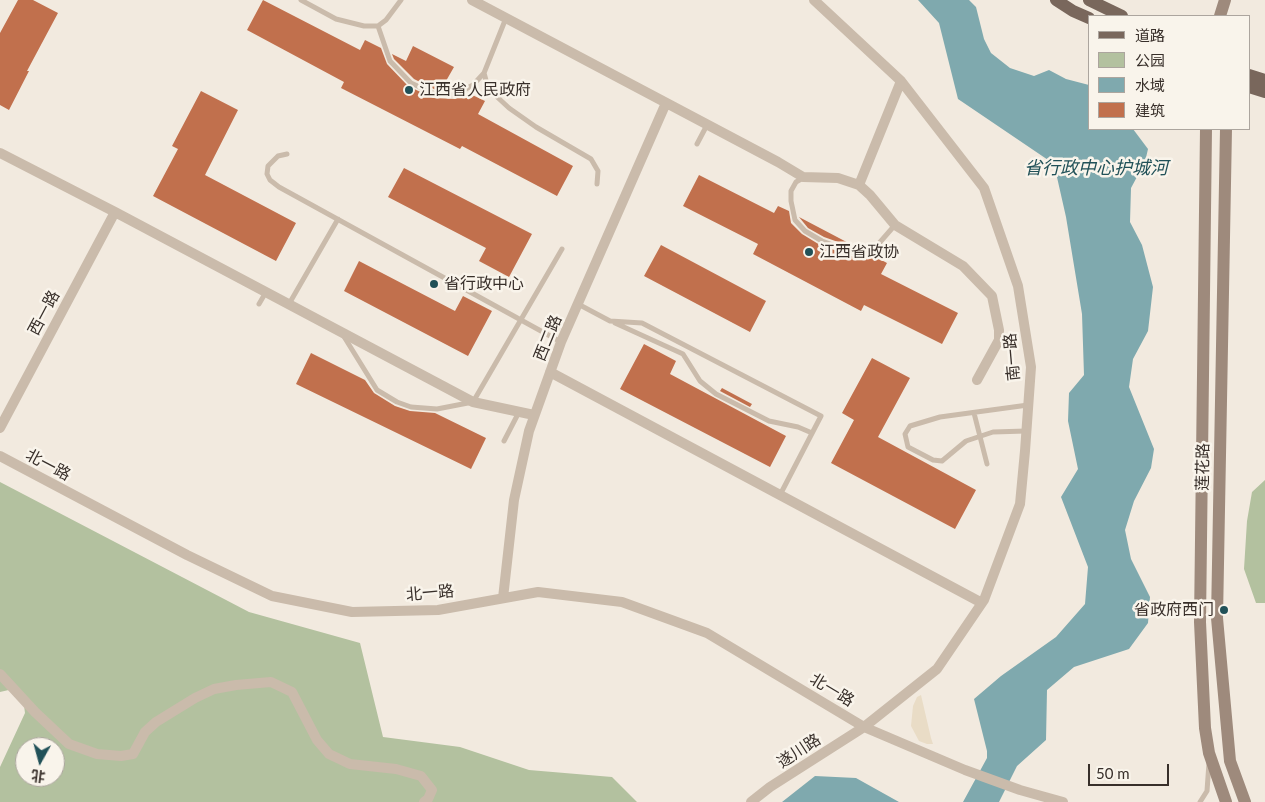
<!DOCTYPE html>
<html>
<head>
<meta charset="utf-8">
<style>
  body { margin:0 }
  #map { position:relative; width:1265px; height:802px; overflow:hidden; background:#f2eadf; font-family:Lato,"Noto Sans SC",sans-serif }
  canvas { display:block }
  .legend { position:absolute; left:1088px; top:15px; width:162px; height:115px; box-sizing:border-box; background:#f9f4eb; border:1px solid #aca59e; margin:0; padding:6px 9px; list-style:none; font-size:15px; color:#382f2a }
  .legend li { display:flex; align-items:center; gap:10px; height:25px }
  .legend b { width:25px; border:1px solid #aca59e }
  .north { position:absolute; left:15px; top:737px; width:50px; height:50px; box-sizing:border-box; background:#f9f4eb; border:1px solid #aca59e; border-radius:50%; rotate:187deg; font-size:14px; font-weight:700; line-height:20px; text-align:center; color:#382f2a }
  .north::after { content:''; display:block; margin:auto; width:18px; height:22px; background:#215158; clip-path:polygon(50% 0,100% 100%,50% 72%,0 100%) }
  .scale { position:absolute; left:1088px; top:764px; width:81px; height:22px; box-sizing:border-box; border:2px solid #382f2a; border-top:0; padding-left:6px; font-size:15px; line-height:18px; white-space:nowrap; color:#382f2a; -webkit-text-stroke:4px #f9f4eb; paint-order:stroke }
</style>
</head>
<body>
<div id="map">
<canvas width="1265" height="802"></canvas>
<ul class="legend">
<li><b style="height:6px;background:#79675c"></b>道路</li>
<li><b style="height:14px;background:#b3c19f"></b>公园</li>
<li><b style="height:14px;background:#7fa9ae"></b>水域</li>
<li><b style="height:14px;background:#c1704d"></b>建筑</li>
</ul>
<div class="north">北</div>
<div class="scale">50 m</div>
</div>
<script>
const ctx = document.querySelector('canvas').getContext('2d');
ctx.lineJoin = 'round';
function fillPath(path, color) { ctx.fillStyle = color; ctx.fill(path, 'evenodd'); }
const shape = rows => new Path2D(rows.map(r => 'M' + r).join(''));
function stroke(path, color, width, dash) { ctx.strokeStyle = color; ctx.lineWidth = width; ctx.lineCap = dash ? 'butt' : 'round'; ctx.setLineDash(dash || []); ctx.stroke(path); }
function drawText(font, color, halo, rows, align = 'center') {
  ctx.font = font + ' Lato,"Noto Sans SC",sans-serif'; ctx.lineWidth = 5; ctx.setLineDash([]); ctx.textBaseline = 'middle'; ctx.strokeStyle = halo; ctx.fillStyle = color; for (const [text, x, y, turn = 0] of rows) {
    ctx.save(); ctx.translate(x, y); ctx.rotate((+turn || 0) * Math.PI / 180); ctx.textAlign = isNaN(turn) ? turn : align; if (halo) ctx.strokeText(text, 0, 0); ctx.fillText(text, 0, 0); ctx.restore();
  }
}
const green = shape([
  [1265,480,1265,603,1256,603,1244,569,1247,521,1252,492],
  [0,482,249,612,360,643,383,737,460,747,529,770,612,777,637,802,0,802,0,767,25,713,23,698,13,689,0,692],
  [25,747,55,747,55,777,25,777]
]);
const plaza = shape([
  [921,695,931,738,933,744,927,744,919,741,911,726,913,706,917,697]
]);
const water = shape([
  [918,0,969,0,976,7,984,39,991,53,1010,68,1034,76,1049,70,1066,79,1089,85,1089,129,1133,129,1148,149,1145,162,1131,188,1130,222,1142,245,1153,287,1148,331,1133,359,1129,387,1154,449,1151,468,1134,501,1125,530,1131,559,1150,597,1148,623,1129,649,1074,667,1047,690,1046,740,1017,766,999,802,963,802,987,758,987,751,974,699,1001,676,1056,637,1085,604,1088,567,1061,497,1078,469,1068,421,1069,393,1084,375,1082,314,1066,217,1054,164,958,99,939,23],
  [815,776,856,778,899,802,782,802]
]);
const building = shape([
  [18,0,33,0,58,13,27,71,29,71,9,110,0,105,0,33],
  [263,0,360,50,365,40,381,48,387,64,408,86,433,98,455,99,468,93,485,101,478,114,573,166,557,196,462,146,460,149,341,88,344,82,247,30],
  [413,46,454,67,446,81,459,88,454,91,436,90,414,79,394,59,392,54,406,61],
  [201,91,238,110,205,175,296,223,276,261,153,196,178,149,172,146],
  [404,168,532,234,509,277,479,261,486,248,388,197],
  [699,175,774,213,778,206,789,211,791,223,802,234,820,245,854,257,870,254,887,263,881,274,958,313,942,344,864,305,861,311,753,254,758,244,683,206],
  [799,217,858,248,855,248,824,237,808,228],
  [661,245,766,301,750,332,644,276],
  [359,261,455,311,463,296,492,311,468,356,344,291],
  [644,344,676,361,670,374,786,436,770,467,620,389],
  [311,353,365,380,374,393,395,406,410,411,435,413,486,438,471,469,296,384],
  [872,358,910,378,878,437,976,490,955,529,831,463,854,420,842,413],
  [722,388,752,404,750,407,720,391]
]);
const lane = shape([
  [301,0,336,19,364,26,378,26,386,20,401,0],
  [506,18,484,73,487,84,495,95,509,108,536,127,591,159,598,171,597,184],
  [378,26,390,61,411,83,435,94,455,95,473,85,484,73],
  [697,144,707,125],
  [287,154,278,156,268,166,267,174,270,180,279,187,561,342],
  [803,178,796,182,791,191,791,201,795,220,805,231,822,241,855,253,874,249,895,225],
  [259,304,266,292],
  [289,304,338,219],
  [578,304,610,321,642,323,821,416,780,495],
  [615,323,683,354,700,381,716,394,769,421,798,427,812,433],
  [343,335,377,390,397,402,411,407,437,409,473,402,562,249],
  [974,413,987,464],
  [1026,431,993,432,966,441,942,461,933,460,908,447,905,434,910,426,940,417,1028,405],
  [504,441,519,412],
  [1200,802,1207,791,1209,763]
]);
const street = shape([
  [472,0,778,162,803,177,838,178,859,185,870,195,895,225,963,266,992,296,999,330,999,340,977,380],
  [0,153,115,212,473,402,534,415],
  [859,185,901,81],
  [550,372,982,603],
  [0,428,115,212],
  [0,456,187,555,272,596,352,612,438,610,538,592,622,602,707,633,864,727,965,770,1020,790,1063,802],
  [503,598,514,500,529,431,561,342,666,103],
  [0,674,35,712,69,744,97,754,121,756,133,754,145,732,156,722,195,698,214,689,236,685,271,682,292,692,317,740,329,754,350,764,396,769,421,776,432,790,428,799,424,802],
  [751,802,770,787,864,727,937,669,984,600,1020,504,1025,451,1031,367,1018,286,984,188,901,81,814,0]
]);
const secondary = shape([
  [1220,16,1225,0],
  [1206,129,1200,622,1205,728,1209,753,1226,802],
  [1226,129,1217,618,1230,761,1245,802]
]);
const primary = shape([
  [1056,0,1073,11,1089,18],
  [1089,0,1122,16],
  [1249,75,1265,80],
  [1249,87,1265,92]
]);
const markers = [
  [409,90,5,"#215158"],
  [809,252,5,"#215158"],
  [434,284,5,"#215158"],
  [1224,610,5,"#215158"]
];
const poiNames = [
  ["江西省人民政府",419,90],
  ["江西省政协",819,252],
  ["省行政中心",444,284],
  ["省政府西门",1214,610,"right"]
];
const streetNames = [
  ["西一路",44,313,-62],
  ["西二路",548,338,-68],
  ["南一路",1012,357,-95],
  ["北一路",48,465,28],
  ["莲花路",1203,467,-89],
  ["北一路",430,593,-5],
  ["北一路",832,690,31],
  ["遂川路",799,751,-33]
];
const waterNames = [
  ["省行政中心护城河",1096,168]
];
fillPath(green, '#b3c19f');
fillPath(plaza, '#e9dcc6');
fillPath(water, '#7fa9ae');
fillPath(building, '#c1704d');
stroke(lane, '#cabbab', 5);
stroke(street, '#cabbab', 10);
stroke(secondary, '#9e8a7c', 12);
stroke(primary, '#79675c', 12);
for (const [x, y, r, color] of markers) { const dot = new Path2D(); dot.arc(x, y, r, 0, 2 * Math.PI); ctx.fillStyle = color; ctx.fill(dot); stroke(dot, '#f9f4eb', 2); }
drawText('16px', '#382f2a', '#f9f4eb', poiNames, 'left');
drawText('16px', '#382f2a', '#f9f4eb', streetNames);
drawText('italic 18px', '#215158', '#f9f4eb', waterNames);
</script>
</body>
</html>
